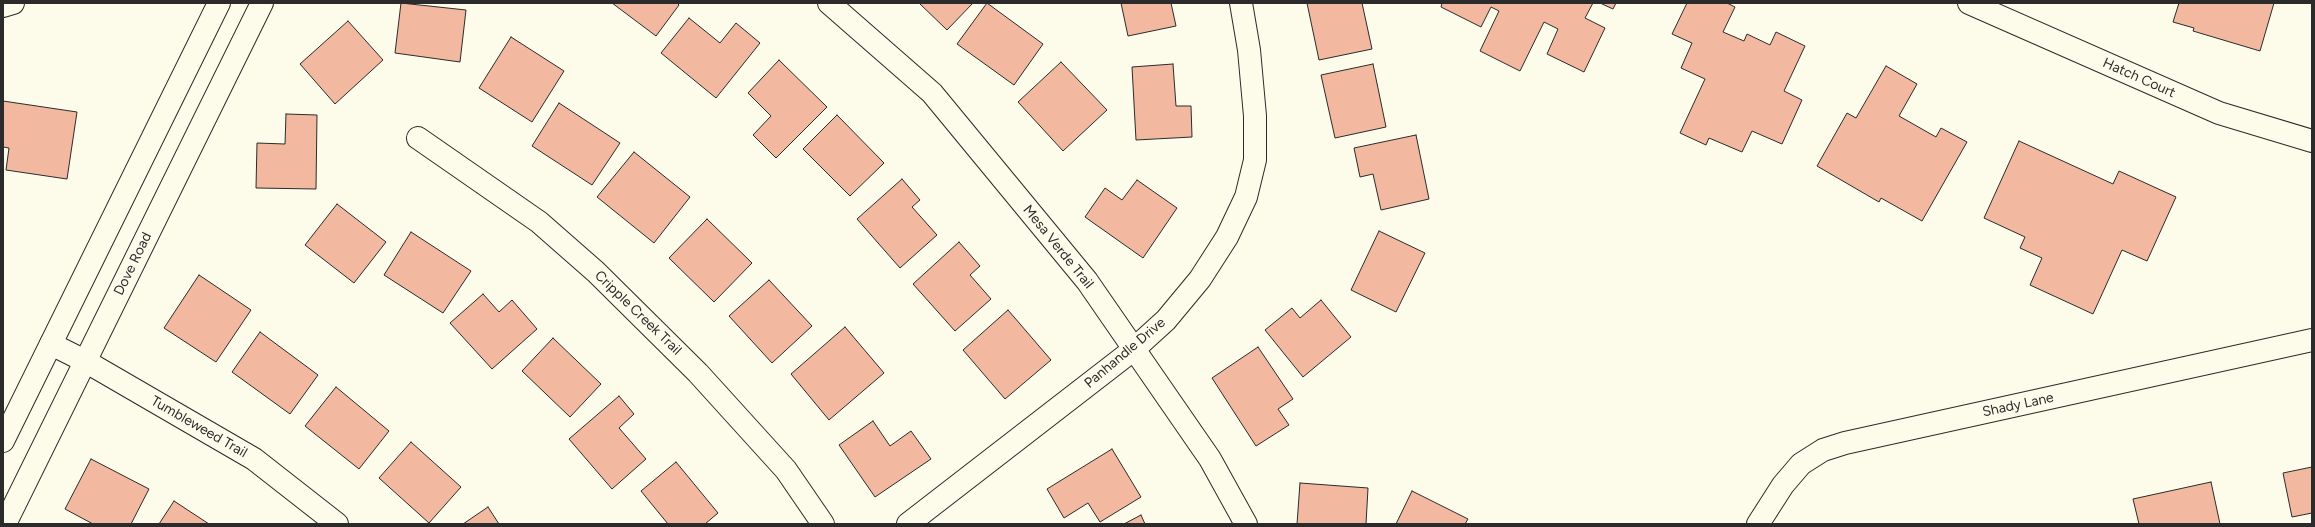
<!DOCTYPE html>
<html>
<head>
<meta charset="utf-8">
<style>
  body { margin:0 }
  #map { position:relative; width:2315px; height:527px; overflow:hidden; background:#fdfbea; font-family:Figtree,sans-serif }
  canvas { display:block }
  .frame { position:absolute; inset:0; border:4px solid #2b2b2b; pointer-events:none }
</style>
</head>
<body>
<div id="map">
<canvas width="2315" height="527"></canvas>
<div class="frame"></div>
</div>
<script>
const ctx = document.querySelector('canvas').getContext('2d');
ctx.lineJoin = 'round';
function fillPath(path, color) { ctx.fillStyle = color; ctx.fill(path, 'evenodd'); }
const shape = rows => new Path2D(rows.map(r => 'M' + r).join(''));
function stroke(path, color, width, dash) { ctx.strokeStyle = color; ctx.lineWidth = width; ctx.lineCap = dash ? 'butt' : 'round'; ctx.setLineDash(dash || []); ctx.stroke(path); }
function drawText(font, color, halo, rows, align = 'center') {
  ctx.font = font + ' Figtree,sans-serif'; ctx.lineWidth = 3; ctx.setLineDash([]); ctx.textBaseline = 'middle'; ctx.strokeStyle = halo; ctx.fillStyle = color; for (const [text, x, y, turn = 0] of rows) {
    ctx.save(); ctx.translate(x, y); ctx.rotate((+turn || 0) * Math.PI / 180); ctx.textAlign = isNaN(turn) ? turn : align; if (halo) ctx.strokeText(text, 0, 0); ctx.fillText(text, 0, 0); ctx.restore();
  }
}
const building = shape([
  [401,3,466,10,460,62,395,53,401,3],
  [612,3,677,3,679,5,656,36,612,3],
  [919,3,973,3,947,30,919,3],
  [987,3,1043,44,1014,85,957,44,987,3],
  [1121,3,1171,3,1176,26,1128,36,1121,3],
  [1307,3,1362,3,1372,49,1319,60,1307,3],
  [1442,3,1593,3,1585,18,1605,28,1584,72,1547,54,1558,29,1544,22,1520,71,1480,51,1499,11,1491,7,1481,27,1441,7,1442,3],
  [1600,3,1616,3,1613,9,1600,3],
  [1687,3,1727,3,1735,7,1723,32,1744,41,1747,34,1770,45,1776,32,1805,46,1784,91,1802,100,1782,144,1752,131,1742,152,1709,138,1706,145,1680,133,1705,79,1681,68,1692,43,1672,34,1687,3],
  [2179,3,2274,3,2260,51,2193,31,2194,28,2173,22,2179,3],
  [689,18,720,43,736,23,760,43,716,98,661,53,689,18],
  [348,21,383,60,335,104,300,64,348,21],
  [511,37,564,71,532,122,479,88,511,37],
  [779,60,827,107,776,158,753,135,771,116,748,93,779,60],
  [1061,62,1107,110,1063,151,1018,102,1061,62],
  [1173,64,1176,106,1191,106,1192,137,1136,140,1132,67,1173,64],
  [1373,64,1386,127,1335,138,1321,75,1373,64],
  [1886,66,1917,84,1899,116,1936,137,1941,128,1967,142,1922,221,1881,198,1879,202,1817,166,1847,113,1856,118,1886,66],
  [3,101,77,112,67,179,6,170,9,148,3,147,3,101],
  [559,103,620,143,592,185,532,146,559,103],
  [286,114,317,115,316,189,256,188,257,143,285,144,286,114],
  [837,115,884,163,850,196,803,149,837,115],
  [1416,135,1429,199,1381,210,1373,174,1360,177,1354,148,1416,135],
  [2019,141,2113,184,2119,171,2176,197,2147,261,2122,250,2093,314,2030,285,2042,258,2020,248,2025,237,1984,218,2019,141],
  [634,152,690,197,654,243,597,197,634,152],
  [902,179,920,200,912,207,937,235,900,268,857,219,902,179],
  [1137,180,1177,208,1143,258,1085,217,1105,188,1122,200,1137,180],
  [337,204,386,242,354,283,305,245,337,204],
  [707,219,752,263,714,302,669,258,707,219],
  [1379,231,1425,253,1396,312,1351,290,1379,231],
  [411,232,471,271,443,313,384,275,411,232],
  [959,242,980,266,970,275,991,299,955,331,913,284,959,242],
  [199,275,251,310,216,362,164,328,199,275],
  [769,280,812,326,772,363,729,316,769,280],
  [483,294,499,312,512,300,537,329,492,369,450,323,483,294],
  [1321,300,1351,337,1303,377,1265,330,1292,308,1300,318,1321,300],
  [1008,310,1051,360,1005,399,963,350,1008,310],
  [845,327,884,373,829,420,791,374,845,327],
  [260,332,318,375,290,414,232,372,260,332],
  [553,338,601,384,570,417,522,371,553,338],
  [1258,347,1293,399,1278,409,1289,425,1256,446,1212,378,1258,347],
  [336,387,389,431,359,469,305,426,336,387],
  [619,396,634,414,619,428,646,459,612,489,569,439,619,396],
  [873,421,890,446,911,431,931,459,875,497,839,445,873,421],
  [411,442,461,487,429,523,379,478,411,442],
  [1112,449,1141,497,1100,522,1088,503,1064,518,1047,489,1112,449],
  [91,459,149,489,131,524,93,524,65,509,91,459],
  [676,462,718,513,705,524,668,524,641,491,676,462],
  [2312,467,2312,513,2292,517,2283,473,2312,467],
  [2211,482,2220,524,2139,524,2133,499,2211,482],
  [1300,483,1368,488,1366,524,1297,524,1300,483],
  [1412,491,1468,519,1465,524,1396,524,1412,491],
  [174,501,209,524,159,524,174,501],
  [488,507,499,524,463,524,488,507],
  [1141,515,1145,524,1124,524,1141,515]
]);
const minor = shape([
  [829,3,932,93,1087,281,1210,459,1246,524],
  [1969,3,2219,113,2312,141],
  [3,6,13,3],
  [418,138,539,222,596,272,698,373,786,470,823,524],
  [51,344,85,361,254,459,337,524],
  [908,524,1133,350,1166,320,1200,279,1227,237,1246,197,1255,160,1255,116,1249,50,1241,3],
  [1758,524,1783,485,1801,464,1823,450,1845,443,2312,340]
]);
const major = shape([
  [3,441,219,3],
  [5,524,262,3]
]);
const streetNames = [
  ["Hatch Court",2139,78,24],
  ["Mesa Verde Trail",1058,247,51],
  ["Dove Road",133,264,-64],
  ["Cripple Creek Trail",638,313,44],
  ["Panhandle Drive",1125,353,-40],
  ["Shady Lane",2018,405,-12],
  ["Tumbleweed Trail",199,427,30]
];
fillPath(building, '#f2b8a0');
stroke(building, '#2b2b2b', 1);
stroke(minor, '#2b2b2b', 24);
stroke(major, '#2b2b2b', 24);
stroke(minor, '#fdfbea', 22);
stroke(major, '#fdfbea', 22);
drawText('14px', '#2b2b2b', '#fdfbea', streetNames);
</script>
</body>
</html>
